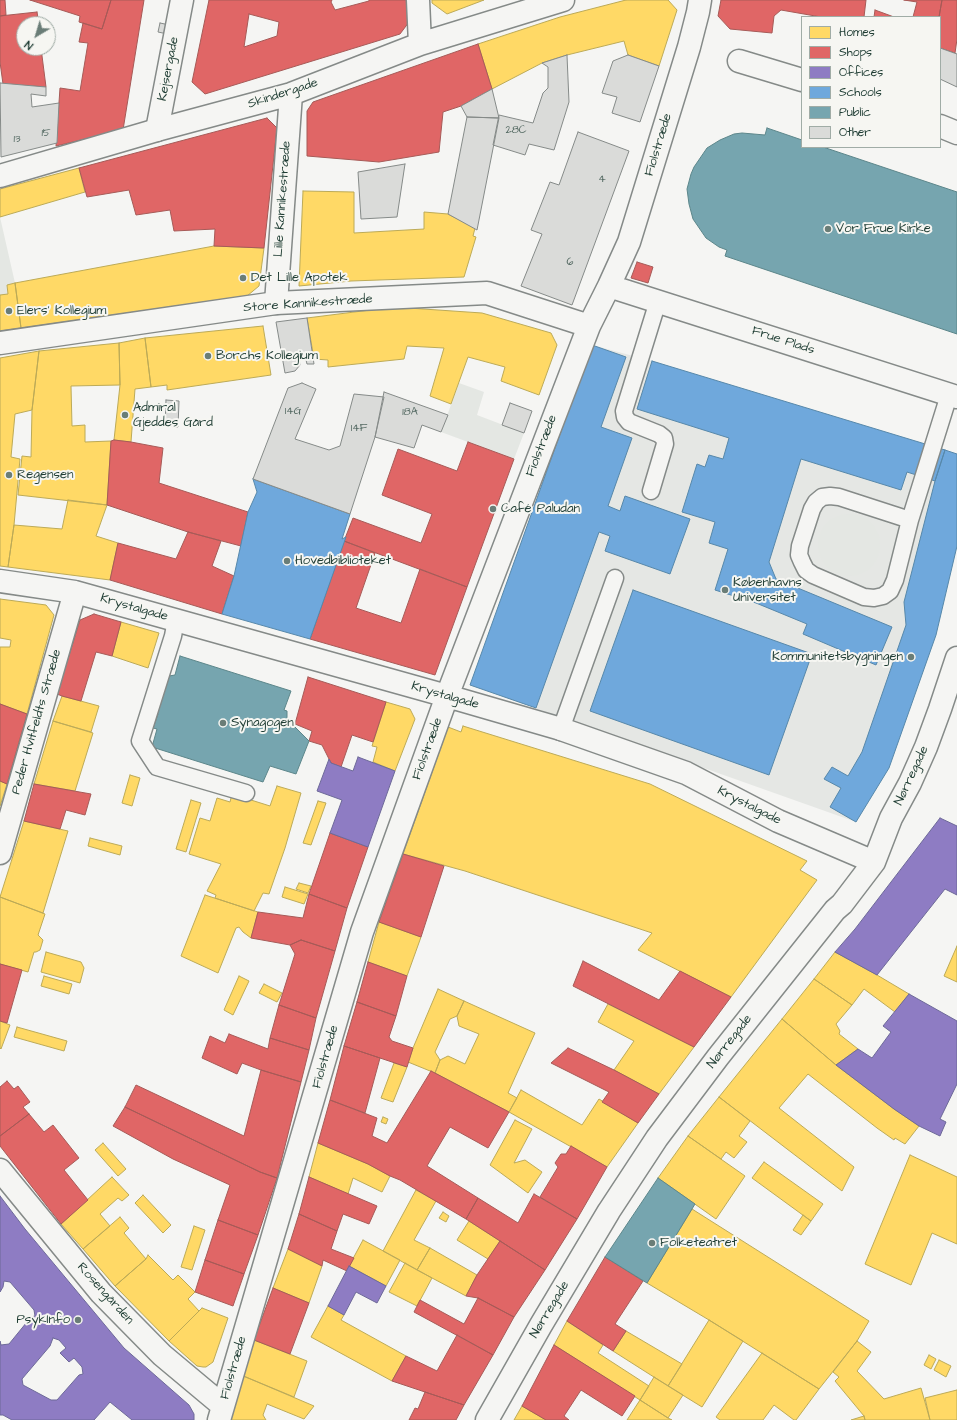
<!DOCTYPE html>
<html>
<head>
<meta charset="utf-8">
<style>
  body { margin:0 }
  #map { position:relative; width:957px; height:1420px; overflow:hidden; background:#f5f5f3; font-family:"Architects Daughter",sans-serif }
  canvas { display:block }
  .legend { position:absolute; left:801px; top:16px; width:140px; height:132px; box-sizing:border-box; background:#f6f6f2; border:1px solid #a0aca6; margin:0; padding:5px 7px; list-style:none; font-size:12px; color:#1f3d34 }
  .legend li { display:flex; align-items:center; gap:8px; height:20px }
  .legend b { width:20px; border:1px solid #a0aca6 }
  .north { position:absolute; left:16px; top:16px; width:40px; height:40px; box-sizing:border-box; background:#f6f6f2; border:1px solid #a0aca6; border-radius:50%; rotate:218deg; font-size:11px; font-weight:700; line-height:16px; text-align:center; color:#1f3d34 }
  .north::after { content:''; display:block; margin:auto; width:14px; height:18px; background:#6a7d77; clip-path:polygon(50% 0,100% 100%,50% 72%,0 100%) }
</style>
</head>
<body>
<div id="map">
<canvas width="957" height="1420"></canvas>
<ul class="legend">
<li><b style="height:11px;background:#ffd966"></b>Homes</li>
<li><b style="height:11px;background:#e06666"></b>Shops</li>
<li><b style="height:11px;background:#8e7cc3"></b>Offices</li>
<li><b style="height:11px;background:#6fa8dc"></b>Schools</li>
<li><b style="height:11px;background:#76a5af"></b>Public</li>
<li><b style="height:11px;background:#dadbd9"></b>Other</li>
</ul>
<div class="north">N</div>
</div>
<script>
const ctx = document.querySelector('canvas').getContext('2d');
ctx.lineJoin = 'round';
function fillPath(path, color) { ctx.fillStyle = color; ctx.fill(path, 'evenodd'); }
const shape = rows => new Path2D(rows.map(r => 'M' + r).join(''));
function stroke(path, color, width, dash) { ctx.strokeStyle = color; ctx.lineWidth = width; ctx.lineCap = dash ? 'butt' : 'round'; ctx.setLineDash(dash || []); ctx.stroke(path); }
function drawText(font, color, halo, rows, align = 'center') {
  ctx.font = font + ' "Architects Daughter",sans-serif'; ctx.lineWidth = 4; ctx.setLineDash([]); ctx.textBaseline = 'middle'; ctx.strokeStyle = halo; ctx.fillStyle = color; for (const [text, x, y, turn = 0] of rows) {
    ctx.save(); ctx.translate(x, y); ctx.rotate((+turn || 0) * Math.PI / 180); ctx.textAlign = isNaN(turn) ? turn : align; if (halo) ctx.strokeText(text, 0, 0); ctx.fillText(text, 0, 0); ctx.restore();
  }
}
const built = shape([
  [592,345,652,361,957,454,957,546,936,635,889,768,856,822,470,685]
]);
const green = shape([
  [0,217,15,283,7,285,8,294,0,295],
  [459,383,484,392,477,415,524,433,514,459,441,432],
  '818 545a31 31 0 1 1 62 0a31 31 0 1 1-62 0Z'
]);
const homes = shape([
  [432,0,484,0,447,14,432,3,432,0],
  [626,0,668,0,677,10,659,66,628,55,624,41,567,55,542,63,492,89,478,44,560,17,626,0],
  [79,168,85,192,0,217,0,189,79,168],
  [303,191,354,192,354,233,424,229,424,212,448,214,475,228,473,236,476,237,464,277,351,281,299,286,303,191],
  [214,246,264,248,259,286,247,296,21,328,15,283,214,246],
  [15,283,21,328,0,331,0,295,8,294,7,285,15,283],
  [394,307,482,313,551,333,557,345,539,395,501,381,505,367,468,357,451,404,430,396,444,348,407,346,404,359,328,367,328,360,314,359,307,318,394,307],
  [263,326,271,375,167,390,167,385,151,387,145,338,263,326],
  [145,338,151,387,135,389,131,442,114,440,120,385,119,343,145,338],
  [119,343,120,385,71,386,72,426,85,425,85,442,111,441,107,505,18,495,22,456,31,457,32,410,39,351,119,343],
  [39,351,32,410,15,414,11,457,20,459,14,525,8,567,0,566,0,358,39,351],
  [68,500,107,505,96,536,118,543,110,580,8,567,14,525,62,529,68,500],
  [0,599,46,605,54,615,27,714,0,704,0,647,10,647,11,640,0,638,0,599],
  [121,622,159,633,148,668,112,656,121,622],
  [62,696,99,706,91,732,53,721,62,696],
  [386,702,410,709,415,719,395,771,373,762,377,747,372,746,386,702],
  [53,721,93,733,75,791,34,784,53,721],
  [463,726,650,784,807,861,800,870,817,880,731,997,638,950,652,933,465,871,403,854,448,727,461,732,463,726],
  [130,775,140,778,132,806,122,803,130,775],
  [0,781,7,784,0,806,0,781],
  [277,786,301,793,285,848,269,894,263,893,254,911,215,898,216,895,207,891,221,864,189,854,200,818,210,821,217,798,230,802,232,794,270,806,277,786],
  [191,800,201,803,186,852,176,849,191,800],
  [318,801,326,803,311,845,303,843,318,801],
  [24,821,68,831,43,913,0,897,24,821],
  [90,838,122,846,120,855,88,846,90,838],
  [299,883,311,886,308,893,296,889,299,883],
  [285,887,308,894,304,904,282,897,285,887],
  [205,895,258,912,251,938,243,932,239,927,236,928,218,973,181,956,205,895],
  [0,897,45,914,38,935,43,940,40,950,36,952,34,952,28,972,0,964,0,897],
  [379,922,421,937,407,976,368,962,379,922],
  [957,946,957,982,944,976,957,946],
  [46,952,81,962,84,968,80,983,41,972,46,952],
  [835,952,877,975,909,994,895,1012,864,989,852,1005,814,979,835,952],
  [44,976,72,984,69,994,41,986,44,976],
  [239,976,249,981,233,1015,224,1010,239,976],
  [814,979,852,1005,836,1024,840,1031,839,1034,858,1049,836,1065,782,1019,814,979],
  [264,984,282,993,277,1002,259,993,264,984],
  [438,989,464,1001,457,1016,450,1019,435,1052,440,1060,435,1073,408,1062,413,1048,438,989],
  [464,1001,535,1033,508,1093,517,1098,509,1112,435,1073,440,1060,448,1056,465,1064,479,1034,459,1026,457,1016,464,1001],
  [608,1004,694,1047,659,1094,614,1070,634,1041,598,1022,608,1004],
  [782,1019,836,1065,894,1109,919,1126,905,1144,895,1138,894,1140,877,1128,808,1074,779,1108,854,1167,842,1191,719,1097,782,1019],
  [0,1021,10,1025,1,1049,0,1048,0,1021],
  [17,1027,67,1041,64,1051,14,1037,17,1027],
  [394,1063,407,1067,393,1102,381,1098,394,1063],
  [521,1090,582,1125,599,1099,638,1123,607,1167,509,1112,521,1090],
  [719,1097,750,1121,739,1136,747,1142,734,1158,726,1152,721,1159,688,1136,719,1097],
  [383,1117,388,1119,386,1124,381,1122,383,1117],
  [515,1120,532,1129,514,1163,525,1160,542,1172,528,1193,490,1165,515,1120],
  [688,1136,745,1176,716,1219,658,1178,688,1136],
  [103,1143,126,1169,118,1176,95,1150,103,1143],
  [318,1143,368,1164,390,1176,382,1192,353,1178,348,1194,309,1177,318,1143],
  [910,1155,957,1177,957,1244,932,1233,911,1285,865,1264,910,1155],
  [764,1162,823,1204,811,1221,752,1178,764,1162],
  [112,1177,129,1195,122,1201,118,1198,100,1214,110,1226,83,1249,61,1224,112,1177],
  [416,1190,436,1201,414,1240,430,1248,417,1270,383,1251,416,1190],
  [143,1195,171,1225,163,1233,135,1203,143,1195],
  [692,1209,869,1321,857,1341,819,1389,709,1320,647,1283,692,1209],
  [443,1212,449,1216,446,1222,439,1218,443,1212],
  [803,1215,811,1221,801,1235,793,1230,803,1215],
  [120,1217,129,1228,124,1233,146,1259,115,1286,83,1249,120,1217],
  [469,1221,500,1241,488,1259,457,1240,469,1221],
  [194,1226,205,1230,192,1270,181,1267,194,1226],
  [363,1240,400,1260,386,1286,349,1266,363,1240],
  [430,1248,477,1275,466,1296,417,1270,430,1248],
  [288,1249,322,1266,309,1303,273,1288,288,1249],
  [148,1255,173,1280,178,1275,195,1292,188,1299,199,1311,169,1341,115,1286,146,1259,148,1255],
  [405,1263,432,1278,417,1306,389,1292,405,1263],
  [328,1306,344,1315,341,1320,406,1356,392,1381,311,1337,328,1306],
  [202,1308,228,1318,213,1362,206,1367,203,1367,197,1366,169,1341,202,1308],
  [709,1320,743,1341,702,1407,668,1386,709,1320],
  [567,1321,603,1345,598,1353,649,1386,640,1400,554,1345,567,1321],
  [626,1331,682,1364,668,1386,613,1351,626,1331],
  [254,1340,307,1361,294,1397,241,1375,254,1340],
  [857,1341,871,1352,857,1371,884,1399,921,1388,930,1420,865,1420,864,1416,835,1381,839,1377,833,1372,857,1341],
  [762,1353,819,1389,796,1420,794,1420,774,1405,763,1420,720,1420,716,1417,762,1353],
  [929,1355,936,1359,931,1369,924,1365,929,1355],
  [939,1360,951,1366,946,1377,934,1370,939,1360],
  [241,1375,314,1406,304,1419,267,1404,263,1415,266,1420,228,1420,241,1375],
  [654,1377,683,1395,668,1418,640,1400,654,1377],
  [957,1390,957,1420,930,1420,925,1398,957,1390],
  [640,1400,668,1418,672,1420,627,1420,640,1400],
  [522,1406,546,1420,514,1420,522,1406],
  [864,1416,865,1420,851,1420,864,1416]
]);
const shops = shape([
  [0,0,5,0,6,15,0,16,0,0],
  [30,0,111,0,102,29,79,22,80,16,30,0],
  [111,0,144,0,123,130,56,146,60,88,80,91,88,43,79,42,83,23,102,29,111,0],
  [209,0,332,0,331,2,335,10,369,1,369,0,407,0,409,22,400,34,205,94,192,82,209,0],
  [249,14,279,22,277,36,244,47,249,14],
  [721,0,866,0,864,17,821,17,781,10,774,16,772,33,730,29,718,16,721,0],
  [904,0,942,0,939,17,913,17,917,2,904,0],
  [942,0,957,0,957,39,955,53,940,48,940,17,939,17,942,0],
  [875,10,894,17,874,17,875,10],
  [37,12,39,24,24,24,24,48,41,48,46,87,3,84,0,62,0,16,37,12],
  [478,44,492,89,461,106,443,112,439,152,379,162,307,156,307,111,313,102,478,44],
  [267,118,277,128,264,248,214,246,215,229,174,231,170,210,136,215,129,190,87,197,79,168,267,118],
  [637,262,653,267,648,283,631,278,637,262],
  [114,440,131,442,163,448,159,483,248,512,241,546,188,532,107,505,111,441,114,440],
  [468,442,514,459,467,587,344,541,353,518,421,543,432,514,382,495,398,449,457,471,468,442],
  [188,532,221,541,212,566,234,576,222,614,110,580,118,543,176,559,188,532],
  [344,541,375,553,356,608,401,623,420,569,467,587,435,675,310,639,344,541],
  [94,614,121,622,112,656,96,652,81,701,62,696,57,694,80,620,94,614],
  [308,677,386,702,373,742,352,735,341,767,331,763,322,745,309,741,312,731,295,724,308,677],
  [0,704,27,714,7,784,0,781,0,704],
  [34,784,91,794,85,815,66,810,60,829,24,821,34,784],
  [330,833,368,847,347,908,309,894,330,833],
  [403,854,444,866,421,937,379,922,403,854],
  [309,894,347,908,335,951,301,940,290,945,251,938,258,912,303,918,309,894],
  [301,940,335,951,316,1018,279,1005,295,954,290,945,301,940],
  [583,961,659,1000,680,971,731,997,694,1047,573,986,583,961],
  [368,962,407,976,396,1016,357,1002,368,962],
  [0,964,22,970,7,1023,0,1021,0,964],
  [357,1002,396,1016,389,1037,392,1041,413,1048,407,1067,344,1046,357,1002],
  [279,1005,316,1018,309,1050,270,1038,279,1005],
  [229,1034,268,1049,270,1038,309,1050,301,1082,261,1070,242,1063,237,1074,202,1058,210,1036,225,1043,229,1034],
  [344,1046,380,1058,365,1113,330,1100,344,1046],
  [568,1048,614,1070,659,1094,638,1123,602,1102,609,1092,551,1063,568,1048],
  [261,1070,301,1082,277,1178,260,1172,125,1107,136,1085,244,1136,261,1070],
  [431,1071,509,1112,488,1148,450,1127,427,1166,478,1198,466,1219,400,1180,390,1176,368,1164,318,1143,330,1100,377,1118,372,1136,387,1143,431,1071],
  [7,1081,14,1089,18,1086,30,1102,23,1107,29,1114,0,1136,0,1087,7,1081],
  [125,1107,260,1172,277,1178,258,1235,218,1220,230,1185,173,1159,113,1126,125,1107],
  [29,1114,44,1132,53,1125,79,1158,64,1170,88,1200,61,1224,0,1146,0,1136,29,1114],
  [571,1146,607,1167,577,1219,540,1197,558,1167,555,1163,561,1154,566,1154,571,1146],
  [309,1177,377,1206,369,1224,343,1214,337,1231,299,1214,309,1177],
  [534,1194,577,1219,545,1270,466,1219,478,1198,518,1223,534,1194],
  [299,1214,337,1231,331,1249,354,1258,347,1271,323,1260,322,1266,288,1249,299,1214],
  [218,1220,258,1235,244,1274,205,1260,218,1220],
  [500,1241,545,1270,514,1317,478,1298,466,1296,477,1275,500,1241],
  [605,1257,643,1281,615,1324,626,1331,613,1351,567,1321,605,1257],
  [205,1260,244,1274,233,1306,195,1292,205,1260],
  [273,1288,309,1303,290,1354,254,1340,273,1288],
  [478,1298,514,1317,493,1355,414,1312,420,1300,464,1324,478,1298],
  [457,1335,493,1355,464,1405,392,1381,406,1356,437,1371,457,1335],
  [554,1345,635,1396,622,1416,581,1390,564,1416,569,1420,546,1420,522,1406,554,1345],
  [425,1392,464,1405,456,1420,409,1420,415,1408,418,1409,425,1392]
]);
const offices = shape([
  [358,757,395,771,368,847,330,833,342,800,317,791,329,759,331,763,353,771,358,757],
  [940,818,957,826,957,895,945,889,877,975,835,952,855,929,940,818],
  [909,994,957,1021,957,1084,940,1119,946,1122,940,1136,919,1126,894,1109,836,1065,858,1049,872,1058,891,1032,883,1026,909,994],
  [0,1196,25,1229,124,1348,189,1405,194,1414,194,1420,132,1420,110,1402,94,1420,12,1420,3,1415,0,1415,0,1341,1,1345,9,1344,31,1317,35,1316,34,1310,10,1282,4,1281,3,1287,0,1292,0,1196],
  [53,1338,59,1340,66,1348,60,1353,69,1362,74,1358,82,1367,83,1374,79,1375,57,1400,51,1400,23,1385,22,1379,50,1346,53,1338],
  [349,1266,386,1286,377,1303,356,1292,344,1315,328,1306,349,1266]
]);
const schools = shape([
  [592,345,626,357,601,427,632,438,608,506,620,511,625,496,690,519,670,574,605,551,610,536,599,532,536,708,470,685,592,345],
  [652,361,945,450,935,481,907,472,901,490,801,459,769,562,776,579,892,627,876,665,803,634,807,624,756,603,715,590,728,549,709,543,715,522,682,512,697,464,705,467,709,455,723,459,729,438,637,409,652,361],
  [945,450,957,454,957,546,936,635,889,768,856,822,830,807,841,788,824,779,832,767,848,776,862,752,906,625,904,602,935,481,945,450],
  [253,479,350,514,342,539,346,537,310,639,222,614,234,576,248,512,257,492,253,479],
  [633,590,812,654,769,775,590,711,633,590]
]);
const public = shape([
  [767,128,802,140,802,147,823,147,957,192,957,334,725,256,727,250,719,247,706,238,693,219,689,204,687,189,691,174,694,167,707,148,720,140,734,134,742,133,765,135,767,128],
  [180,656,291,691,284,710,287,711,287,719,309,741,296,774,270,766,263,782,152,747,157,729,153,728,158,714,152,712,160,686,166,687,169,676,175,675,180,656],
  [658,1178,695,1204,647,1283,605,1257,658,1178]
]);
const building = shape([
  [160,23,174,26,172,35,158,32,160,23],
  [940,48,957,54,957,87,940,79,940,48],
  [567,55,569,102,554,150,529,144,525,155,493,145,499,115,533,123,543,93,548,88,548,67,542,63,567,55],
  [628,55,659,66,640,122,612,113,617,97,602,93,613,61,628,55],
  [0,83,46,87,46,96,31,94,32,107,59,103,57,143,1,157,0,83],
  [492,89,499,118,467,117,461,106,492,89],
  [467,117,499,118,477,230,448,214,467,117],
  [578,132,629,151,572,305,521,286,542,234,531,230,550,182,559,185,578,132],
  [405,164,397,217,361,219,358,172,405,164],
  [307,318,314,364,307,364,305,356,299,357,300,365,295,371,285,373,276,322,307,318],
  [302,383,316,389,295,439,329,450,340,446,354,394,384,397,375,437,350,514,253,479,288,388,302,383],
  [384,392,448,415,441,432,422,425,414,448,375,437,384,392],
  [166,400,179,401,178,427,165,426,166,400],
  [510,403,532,411,524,433,502,425,510,403]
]);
const service = shape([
  [651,491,665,444,664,438,659,434,629,422,625,417,624,411,658,301],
  [910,520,839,497,830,496,822,497,816,502,812,509,800,546,799,555,802,562,806,570,813,575,864,597,874,598,883,596,890,591,895,580,910,520,949,395],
  [176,620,173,636,140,741,157,767,246,793],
  [561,729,615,578]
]);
const pedestrian = shape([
  [157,130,182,0],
  [609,286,957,397],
  [0,343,276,303,487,293,589,326],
  [447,696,561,729],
  [0,1170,101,1293,162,1355,223,1406],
  [219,1420,362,932,447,696,589,326,609,286,629,242,689,47,698,12,700,0]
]);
const minor = shape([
  [418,0,420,44],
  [739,61,802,80],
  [940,126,957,133],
  [0,176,157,130,291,94,420,44,563,0],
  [276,303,291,94],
  [0,581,75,592,447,696],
  [561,729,686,773,778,821,874,862],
  [0,853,75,592],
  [487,1420,541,1325,609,1211,657,1138,718,1057,835,910,842,904,874,862,891,818,910,783,926,747,940,709,957,658]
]);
const markers = [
  [828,229,4,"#6a7d77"],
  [243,278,4,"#6a7d77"],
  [9,311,4,"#6a7d77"],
  [208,356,4,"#6a7d77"],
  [125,415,4,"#6a7d77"],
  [9,475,4,"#6a7d77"],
  [493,509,4,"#6a7d77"],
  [287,561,4,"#6a7d77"],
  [725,590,4,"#6a7d77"],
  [911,657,4,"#6a7d77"],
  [223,723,4,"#6a7d77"],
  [652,1243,4,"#6a7d77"],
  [78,1320,4,"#6a7d77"]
];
const numberNames = [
  ["28C",516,131],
  ["15",46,134],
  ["13",17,140],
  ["4",602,180],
  ["6",570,263],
  ["14G",293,412],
  ["18A",410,413],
  ["14F",359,429]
];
const streetNames = [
  ["Kejsergade",169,69,-79],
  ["Skindergade",283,94,-18],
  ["Fiolstræde",659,145,-73],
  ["Lille Kannikestræde",283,199,-86],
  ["Store Kannikestræde",308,304,-4],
  ["Frue Plads",783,341,18],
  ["Fiolstræde",542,446,-69],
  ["Krystalgade",134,608,16],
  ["Krystalgade",445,696,16],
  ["Peder Hvitfeldts Stræde",37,722,-74],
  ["Fiolstræde",428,749,-70],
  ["Nørregade",912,776,-65],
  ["Krystalgade",749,806,27],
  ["Nørregade",730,1042,-52],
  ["Fiolstræde",326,1057,-74],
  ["Rosengården",105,1294,48],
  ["Nørregade",550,1310,-59],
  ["Fiolstræde",234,1368,-74]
];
const poiNames = [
  ["Vor Frue Kirke",836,229],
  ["Det Lille Apotek",251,278],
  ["Elers' Kollegium",17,311],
  ["Borchs Kollegium",216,356],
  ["Admiral",133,408],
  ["Gjeddes Gård",133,423],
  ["Regensen",17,475],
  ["Café Paludan",501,509],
  ["Hovedbiblioteket",295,561],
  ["Københavns",733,583],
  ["Universitet",733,598],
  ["Kommunitetsbygningen",903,657,"right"],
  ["Synagogen",231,723],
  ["Folketeatret",660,1243],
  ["PsykInfo",70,1320,"right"]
];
fillPath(built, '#e5e7e4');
fillPath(green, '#e4e7e3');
fillPath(homes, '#ffd966');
stroke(homes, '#bcaa57', 1);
fillPath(shops, '#e06666');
stroke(shops, '#a65a57', 1);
fillPath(offices, '#8e7cc3');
stroke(offices, '#6d6998', 1);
fillPath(schools, '#6fa8dc');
stroke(schools, '#5788aa', 1);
fillPath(public, '#76a5af');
stroke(public, '#5c868a', 1);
fillPath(building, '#dadbd9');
stroke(building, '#858a88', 1);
stroke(service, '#858a88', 19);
stroke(pedestrian, '#858a88', 25);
stroke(minor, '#858a88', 25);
stroke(service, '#f5f5f3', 16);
stroke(pedestrian, '#f5f5f3', 22);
stroke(minor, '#f5f5f3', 22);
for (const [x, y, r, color] of markers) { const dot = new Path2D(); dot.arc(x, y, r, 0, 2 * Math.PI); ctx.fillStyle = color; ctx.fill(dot); stroke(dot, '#f6f6f2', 1.5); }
drawText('11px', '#4e645d', null, numberNames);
drawText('13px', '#1f3d34', '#f6f6f2', streetNames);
drawText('13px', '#1f3d34', '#f6f6f2', poiNames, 'left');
</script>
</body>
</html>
